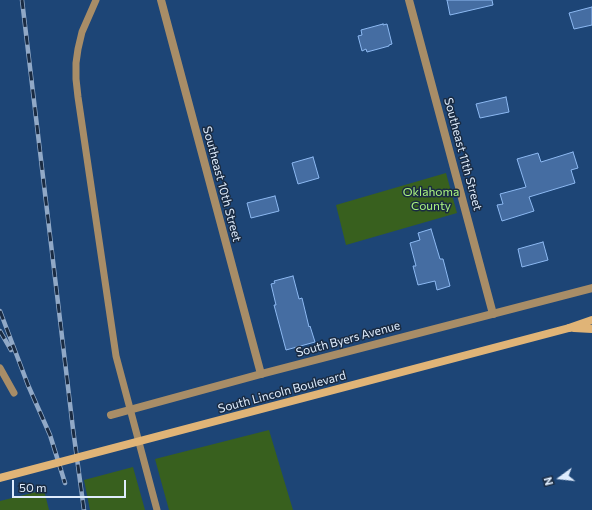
<!DOCTYPE html>
<html>
<head>
<meta charset="utf-8">
<style>
  body { margin:0 }
  #map { position:relative; width:592px; height:510px; overflow:hidden; background:#1d4576; font-family:Commissioner,sans-serif }
  canvas { display:block }
  .north { position:absolute; left:540px; top:458px; width:40px; height:40px; -webkit-text-stroke:3px #1a2b42; paint-order:stroke; rotate:255deg; font-size:11px; font-weight:700; line-height:16px; text-align:center; color:#deecfd }
  .north::after { content:''; display:block; margin:auto; width:14px; height:18px; background:#deecfd; clip-path:polygon(50% 0,100% 100%,50% 72%,0 100%) }
  .scale { position:absolute; left:12px; top:480px; width:114px; height:18px; box-sizing:border-box; border:2px solid #deecfd; border-top:0; padding-left:5px; font-size:12px; line-height:14px; white-space:nowrap; color:#deecfd; -webkit-text-stroke:3px #1a2b42; paint-order:stroke }
</style>
</head>
<body>
<div id="map">
<canvas width="592" height="510"></canvas>
<div class="north">N</div>
<div class="scale">50 m</div>
</div>
<script>
const ctx = document.querySelector('canvas').getContext('2d');
ctx.lineJoin = 'round';
function fillPath(path, color) { ctx.fillStyle = color; ctx.fill(path, 'evenodd'); }
const shape = rows => new Path2D(rows.map(r => 'M' + r).join(''));
function stroke(path, color, width, dash) { ctx.strokeStyle = color; ctx.lineWidth = width; ctx.lineCap = dash ? 'butt' : 'round'; ctx.setLineDash(dash || []); ctx.stroke(path); }
function drawText(font, color, halo, rows, align = 'center') {
  ctx.font = font + ' Commissioner,sans-serif'; ctx.lineWidth = 3; ctx.setLineDash([]); ctx.textBaseline = 'middle'; ctx.strokeStyle = halo; ctx.fillStyle = color; for (const [text, x, y, turn = 0] of rows) {
    ctx.save(); ctx.translate(x, y); ctx.rotate((+turn || 0) * Math.PI / 180); ctx.textAlign = isNaN(turn) ? turn : align; if (halo) ctx.strokeText(text, 0, 0); ctx.fillText(text, 0, 0); ctx.restore();
  }
}
const green = shape([
  [446,173,457,213,346,245,336,205],
  [269,430,293,510,169,510,155,459],
  [133,467,145,510,90,510,84,480],
  [44,490,49,510,0,510,0,501]
]);
const building = shape([
  [447,0,492,0,493,5,450,15,447,0],
  [592,7,592,25,574,29,569,13,592,7],
  [383,24,383,25,387,24,392,44,389,45,389,46,367,52,366,49,362,51,358,36,362,35,361,30,383,24],
  [506,97,509,112,480,118,476,104,506,97],
  [573,152,578,168,571,170,575,183,529,197,534,211,502,221,497,205,503,204,500,194,526,187,517,159,538,153,541,162,573,152],
  [313,157,319,178,298,184,292,163,313,157],
  [275,196,279,211,251,218,247,203,275,196],
  [431,229,440,259,443,259,450,286,437,290,435,281,418,285,413,266,416,266,410,243,420,240,418,233,431,229],
  [543,242,548,260,522,267,518,249,543,242],
  [293,276,299,299,302,298,309,327,310,326,315,342,286,350,274,305,276,305,271,284,275,283,274,281,293,276]
]);
const service = shape([
  [96,0,82,32,78,49,76,63,76,79,78,97,116,356,157,510],
  [0,368,14,393]
]);
const minor = shape([
  [161,0,261,374],
  [409,0,493,314]
]);
const tertiary = shape([
  [111,415,261,374,592,288]
]);
const secondary = shape([
  [569,328,592,320],
  [574,328,592,329]
]);
const rail = shape([
  [22,0,73,429,84,510],
  [0,311,28,385,50,435,65,483],
  [0,331,11,350]
]);
const secondaryBridge = shape([
  [0,478,569,328]
]);
const streetNames = [
  ["Southeast 11th Street",463,154,75],
  ["Southeast 10th Street",222,184,75],
  ["South Byers Avenue",348,339,-15],
  ["South Lincoln Boulevard",282,392,-15]
];
const parkNames = [
  ["Oklahoma",431,192],
  ["County",431,206]
];
fillPath(green, '#38601e');
fillPath(building, '#456da2');
stroke(building, '#8db9f2', 1);
stroke(service, '#a88d67', 7);
stroke(minor, '#a88d67', 8);
stroke(tertiary, '#a88d67', 8);
stroke(secondary, '#e0b477', 8);
stroke(rail, '#91a9c7', 4.5);
stroke(rail, '#1a2b42', 3, [9]);
stroke(secondaryBridge, '#e0b477', 8);
drawText('12px', '#deecfd', '#1a2b42', streetNames);
drawText('12px', '#abf580', '#1a2b42', parkNames);
</script>
</body>
</html>
